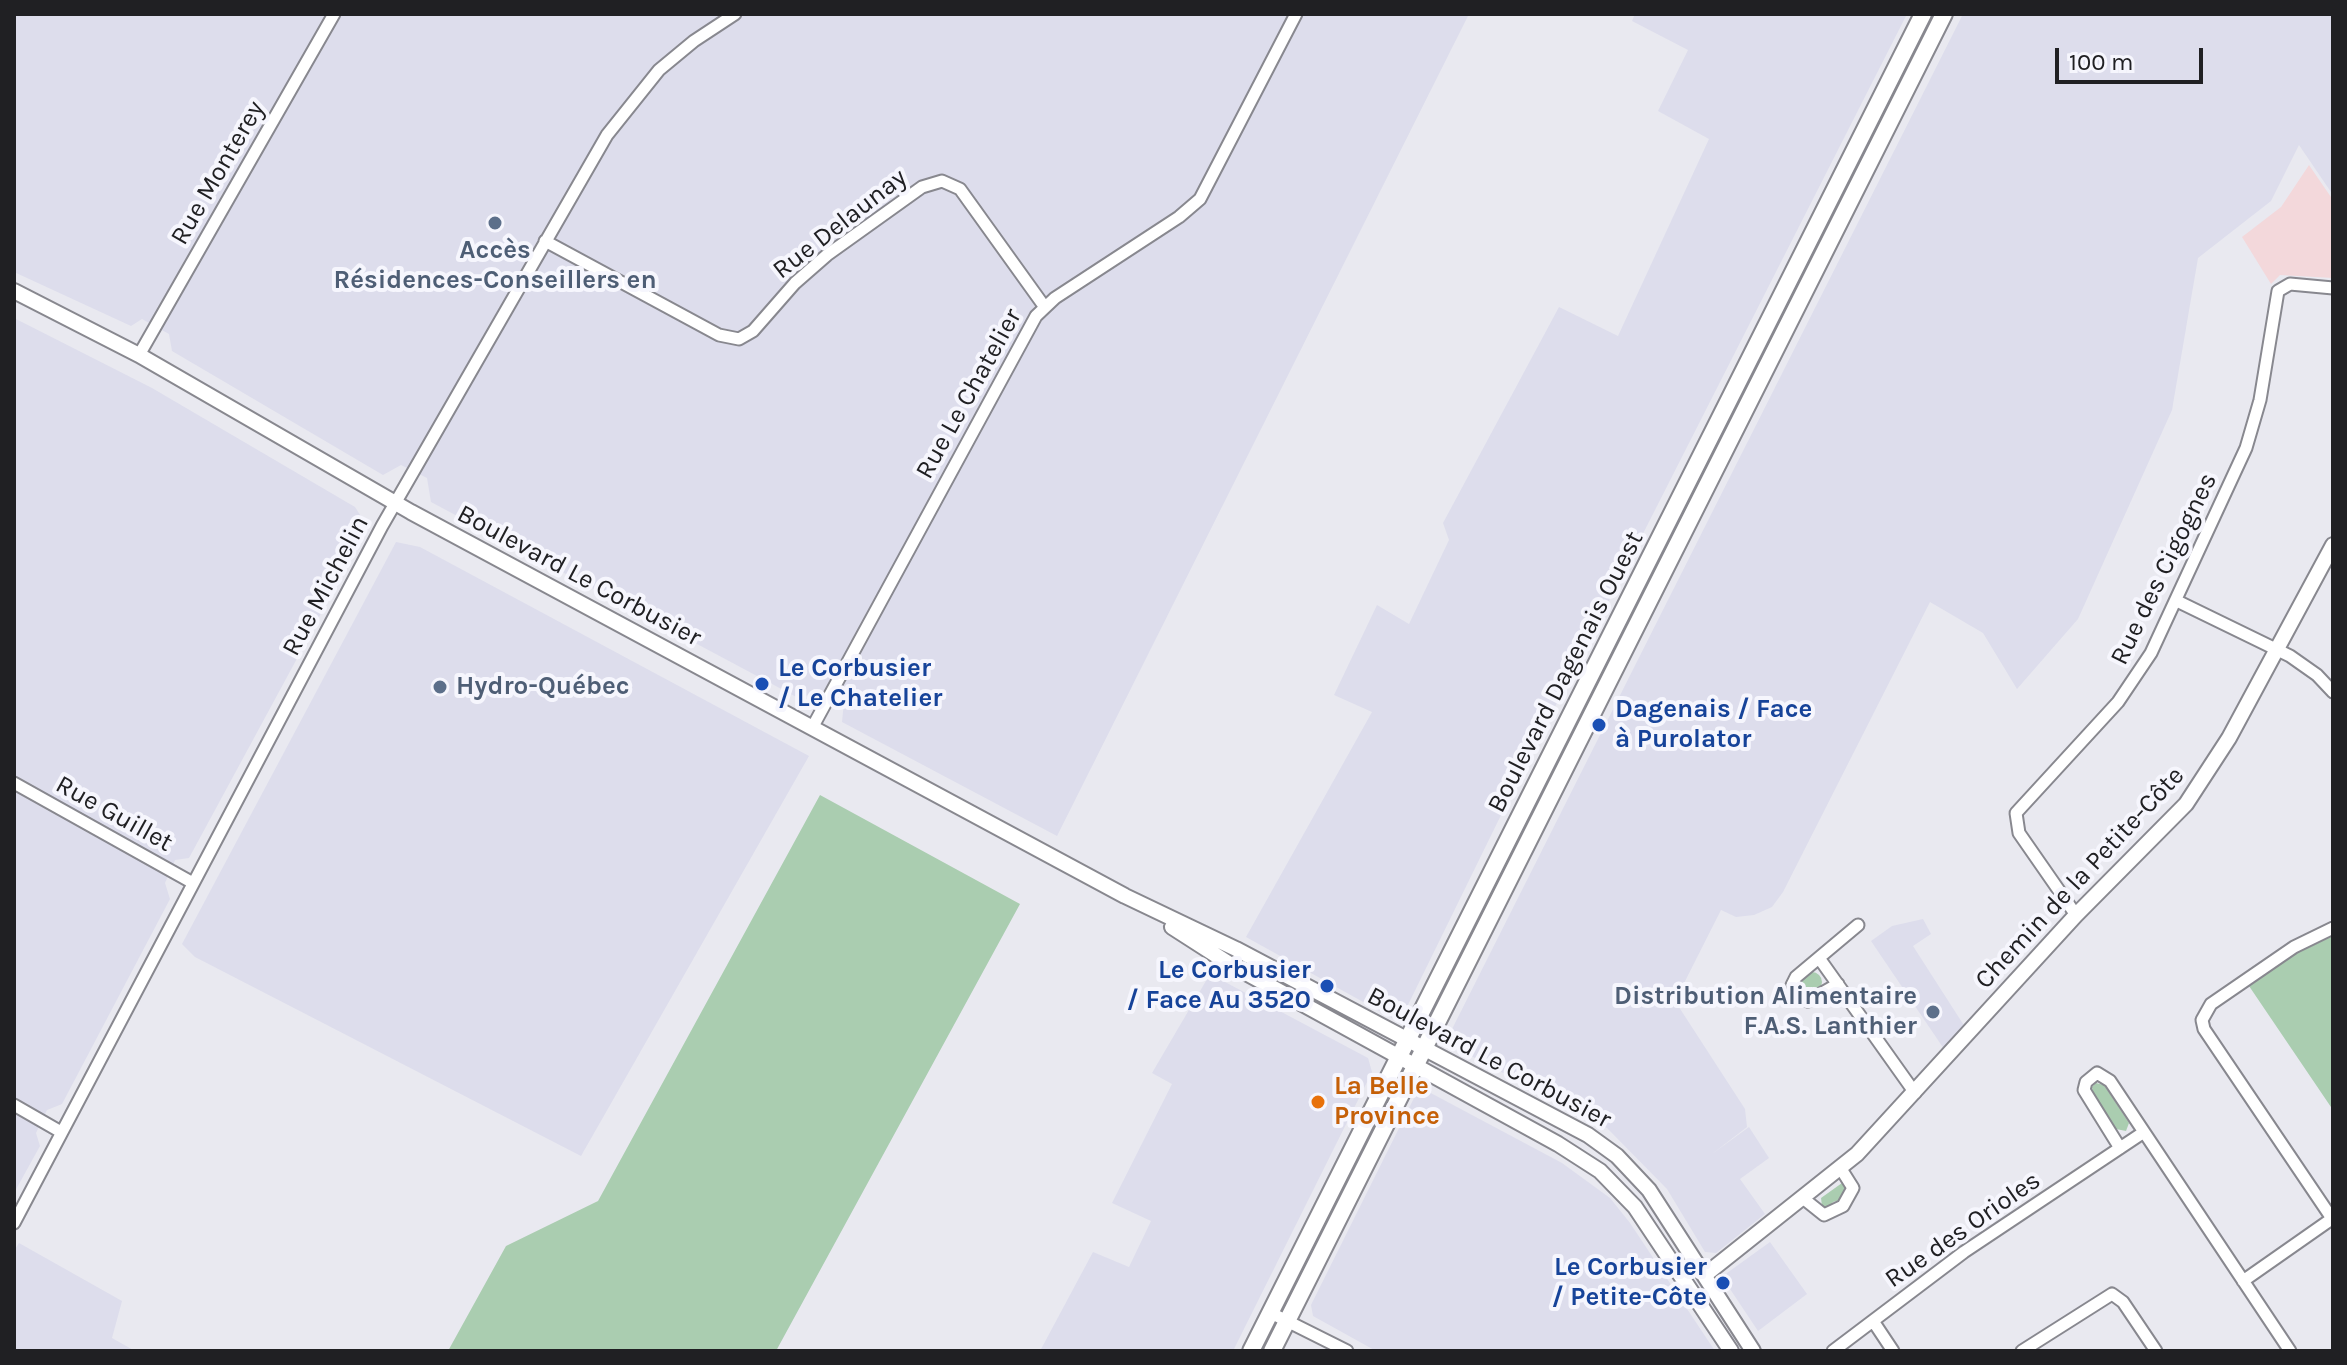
<!DOCTYPE html>
<html>
<head>
<meta charset="utf-8">
<style>
  body { margin:0 }
  #map { position:relative; width:2347px; height:1365px; overflow:hidden; background:#e9e9f0; font-family:Karla,sans-serif }
  canvas { display:block }
  .frame { position:absolute; inset:0; border:16px solid #202023; pointer-events:none }
  .scale { position:absolute; left:2055px; top:48px; width:148px; height:36px; box-sizing:border-box; border:4px solid #202023; border-top:0; padding-left:10px; font-size:24px; line-height:28px; white-space:nowrap; color:#202023; -webkit-text-stroke:6px #f6f6fd; paint-order:stroke }
</style>
</head>
<body>
<div id="map">
<canvas width="2347" height="1365"></canvas>
<div class="frame"></div>
<div class="scale">100 m</div>
</div>
<script>
const ctx = document.querySelector('canvas').getContext('2d');
ctx.lineJoin = 'round';
function fillPath(path, color) { ctx.fillStyle = color; ctx.fill(path, 'evenodd'); }
const shape = rows => new Path2D(rows.map(r => 'M' + r).join(''));
function stroke(path, color, width, dash) { ctx.strokeStyle = color; ctx.lineWidth = width; ctx.lineCap = dash ? 'butt' : 'round'; ctx.setLineDash(dash || []); ctx.stroke(path); }
function drawText(font, color, halo, rows, align = 'center') {
  ctx.font = font + ' Karla,sans-serif'; ctx.lineWidth = 8; ctx.setLineDash([]); ctx.textBaseline = 'middle'; ctx.strokeStyle = halo; ctx.fillStyle = color; for (const [text, x, y, turn = 0] of rows) {
    ctx.save(); ctx.translate(x, y); ctx.rotate((+turn || 0) * Math.PI / 180); ctx.textAlign = isNaN(turn) ? turn : align; if (halo) ctx.strokeText(text, 0, 0); ctx.fillText(text, 0, 0); ctx.restore();
  }
}
const built = shape([
  [14,14,1469,14,1057,836,842,722,844,702,814,689,802,700,431,502,427,478,401,465,383,475,172,351,169,334,142,319,131,326,14,272],
  [1635,14,1907,14,1529,758,1404,1013,1392,1018,1246,937,1372,712,1334,695,1377,605,1409,624,1449,540,1443,523,1559,307,1618,336,1709,139,1658,111,1688,50,1632,21],
  [1963,14,2333,14,2333,195,2299,145,2271,201,2198,258,2172,410,2078,619,2017,689,1983,633,1930,602,1783,892,1772,907,1754,915,1736,917,1721,910,1675,1001,1745,1109,1747,1127,1712,1154,1749,1127,1769,1158,1740,1179,1765,1214,1716,1253,1705,1252,1667,1189,1607,1128,1458,1049,1449,1035],
  [14,318,152,388,355,507,364,521,364,528,313,629,189,858,175,860,165,883,170,899,62,1104,47,1110,36,1133,40,1146,14,1193],
  [396,542,420,547,809,756,581,1156,195,957,182,944],
  [1923,919,1931,934,1913,946,1965,1027,1944,1049,1871,941,1892,926],
  [1210,974,1368,1058,1372,1072,1233,1351,1040,1351,1093,1252,1129,1267,1151,1221,1112,1203,1172,1084,1152,1073],
  [1427,1091,1562,1163,1610,1198,1630,1223,1715,1351,1376,1351,1313,1316,1311,1305,1415,1096],
  [1770,1242,1807,1294,1758,1331,1724,1280,1727,1273],
  [19,1243,122,1301,112,1338,135,1351,14,1351,14,1251]
]);
const education = shape([
  [2309,165,2333,200,2333,278,2280,275,2271,284,2242,237,2281,207]
]);
const green = shape([
  [820,795,1020,904,776,1351,448,1351,506,1246,598,1201],
  [2333,936,2333,1110,2249,986,2297,953],
  '1802 982a10 10 0 1 1 20 0a10 10 0 1 1-20 0Z',
  [2096,1083,2104,1085,2129,1123,2126,1131,2116,1129,2093,1095,2092,1087],
  [1842,1183,1846,1191,1840,1200,1833,1202,1829,1208,1822,1206,1821,1198]
]);
const minor = shape([
  [545,241,719,335,739,339,753,331,795,283,827,255,922,187,942,181,960,189,1044,306],
  [139,355,334,14],
  [2177,601,2290,656,2317,675,2333,692],
  [812,728,1036,316,1055,298,1179,217,1200,199,1296,14],
  [14,783,193,883],
  [2076,915,2019,833,2016,813,2118,702,2151,653,2246,448,2260,400,2278,291,2290,284,2333,288],
  [2333,928,2294,947,2211,1004,2202,1020,2204,1029,2333,1220],
  [1819,958,1915,1093],
  [1838,984,1808,1001,1801,998,1792,985,1796,977,1858,925],
  [14,1105,61,1132],
  [2120,1148,2084,1090,2086,1082,2097,1073,2110,1081,2290,1351],
  [1804,1199,1824,1215,1843,1206,1853,1188,1841,1169],
  [14,1223,382,526,607,135,659,70,694,41,735,14],
  [2243,1281,2333,1218],
  [1271,1313,1347,1351],
  [1873,1321,1893,1351],
  [1833,1351,1964,1252,2144,1132],
  [2022,1351,2112,1294,2123,1302,2156,1351]
]);
const tertiary = shape([
  [14,291,139,355,411,512,1125,896,1236,949,1588,1135,1617,1156,1649,1190,1753,1351],
  [1172,927,1228,963,1558,1144,1600,1171,1635,1207,1731,1351],
  [1705,1275,1857,1154,2076,915,2186,804,2229,738,2333,545]
]);
const secondary = shape([
  [1251,1351,1923,14],
  [1272,1351,1944,14]
]);
const markers = [
  [495,223,8,"#5c6f8a"],
  [762,684,8,"#1a4fb4"],
  [440,687,8,"#5c6f8a"],
  [1599,725,8,"#1a4fb4"],
  [1327,986,8,"#1a4fb4"],
  [1933,1012,8,"#5c6f8a"],
  [1318,1102,8,"#e8710a"],
  [1723,1283,8,"#1a4fb4"]
];
const streetNames = [
  ["Rue Monterey",218,173,-60],
  ["Rue Delaunay",840,224,-38],
  ["Rue Le Chatelier",969,394,-61],
  ["Rue des Cigognes",2164,569,-64],
  ["Boulevard Le Corbusier",579,576,28],
  ["Rue Michelin",326,586,-62],
  ["Boulevard Dagenais Ouest",1566,672,-63],
  ["Rue Guillet",114,814,29],
  ["Chemin de la Petite-Côte",2080,878,-47],
  ["Boulevard Le Corbusier",1489,1058,28],
  ["Rue des Orioles",1963,1230,-35]
];
const serviceNames = [
  ["Accès",495,251],
  ["Résidences-Conseillers en",495,281],
  ["Hydro-Québec",456,687,"left"],
  ["Distribution Alimentaire",1917,997,"right"],
  ["F.A.S. Lanthier",1917,1027,"right"]
];
const transitNames = [
  ["Le Corbusier",778,669],
  ["/ Le Chatelier",778,699],
  ["Dagenais / Face",1615,710],
  ["à Purolator",1615,740],
  ["Le Corbusier",1311,971,"right"],
  ["/ Face Au 3520",1311,1001,"right"],
  ["Le Corbusier",1707,1268,"right"],
  ["/ Petite-Côte",1707,1298,"right"]
];
const foodNames = [
  ["La Belle",1334,1087],
  ["Province",1334,1117]
];
fillPath(built, '#ddddec');
fillPath(education, '#f3d8db');
fillPath(green, '#aacdb0');
stroke(minor, '#88888f', 15);
stroke(tertiary, '#88888f', 18);
stroke(secondary, '#88888f', 20);
stroke(minor, '#fff', 11);
stroke(tertiary, '#fff', 14);
stroke(secondary, '#fff', 16);
for (const [x, y, r, color] of markers) { const dot = new Path2D(); dot.arc(x, y, r, 0, 2 * Math.PI); ctx.fillStyle = color; ctx.fill(dot); stroke(dot, '#f6f6fd', 3); }
drawText('26px', '#202023', '#f6f6fd', streetNames);
drawText('bold 26px', '#4e5e75', '#f6f6fd', serviceNames);
drawText('bold 26px', '#164399', '#f6f6fd', transitNames, 'left');
drawText('bold 26px', '#c56008', '#f6f6fd', foodNames, 'left');
</script>
</body>
</html>
